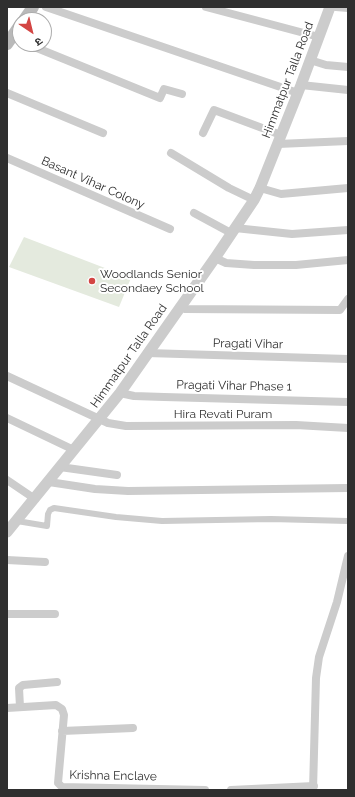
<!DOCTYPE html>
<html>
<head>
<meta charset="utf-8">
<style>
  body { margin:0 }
  #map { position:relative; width:355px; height:797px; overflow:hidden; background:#fff; font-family:Raleway,"Noto Sans Devanagari",sans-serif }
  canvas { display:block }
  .frame { position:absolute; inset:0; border:8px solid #2f2f2f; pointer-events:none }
  .north { position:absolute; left:12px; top:12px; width:40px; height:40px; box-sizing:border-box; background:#fff; border:1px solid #acacac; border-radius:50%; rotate:145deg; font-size:11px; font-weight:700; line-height:16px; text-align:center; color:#2f2f2f }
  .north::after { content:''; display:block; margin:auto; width:14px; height:18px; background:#d34543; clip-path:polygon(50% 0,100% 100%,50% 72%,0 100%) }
</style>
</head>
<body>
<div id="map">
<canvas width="355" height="797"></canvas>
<div class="frame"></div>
<div class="north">उ</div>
</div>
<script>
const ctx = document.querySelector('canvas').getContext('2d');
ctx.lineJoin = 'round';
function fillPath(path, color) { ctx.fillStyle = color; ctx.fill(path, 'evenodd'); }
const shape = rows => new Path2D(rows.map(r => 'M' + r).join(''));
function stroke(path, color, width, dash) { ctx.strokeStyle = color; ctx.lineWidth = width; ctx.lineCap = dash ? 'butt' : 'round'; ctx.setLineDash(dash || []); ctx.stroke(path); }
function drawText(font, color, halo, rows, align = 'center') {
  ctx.font = font + ' Raleway,sans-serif'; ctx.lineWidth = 4; ctx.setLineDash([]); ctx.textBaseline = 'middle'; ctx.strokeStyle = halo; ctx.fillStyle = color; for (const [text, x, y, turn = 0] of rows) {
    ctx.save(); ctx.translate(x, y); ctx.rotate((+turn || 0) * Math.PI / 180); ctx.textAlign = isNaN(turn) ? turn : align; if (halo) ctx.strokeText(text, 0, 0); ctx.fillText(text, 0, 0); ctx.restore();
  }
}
const green = shape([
  [24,237,131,278,119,307,9,267]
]);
const pedestrian = shape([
  [17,521,47,526,48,514,50,510,54,508,116,517,162,521,271,519,348,521]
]);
const minor = shape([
  [46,7,298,93],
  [206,7,319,37],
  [336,7,348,8],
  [27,44,160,98,164,89,182,94],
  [310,60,326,65,348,67],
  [301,85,348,90],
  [7,93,103,133],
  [203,133,214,110,281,135],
  [278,144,348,141],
  [171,153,229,188,254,200],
  [7,158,170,229],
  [260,188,281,194,348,188],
  [194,213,231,233],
  [235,228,292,234,348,230],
  [215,258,226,263,254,265,296,265,348,260],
  [179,307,185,309,340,310,348,299],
  [147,353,348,359],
  [7,376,108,423,126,426,296,425,348,428],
  [120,393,134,396,164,397,348,402],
  [7,418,74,450],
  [60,467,117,475],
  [7,480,35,499],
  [49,482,95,489,128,491,348,488],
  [7,560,45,562],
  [7,614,55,614],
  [20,707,19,688,23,685,57,682],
  [7,708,56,705,62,709,64,715,58,783,62,787,205,790],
  [62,731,133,728],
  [231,790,314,786],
  [313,790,316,678,319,657,337,602,348,556]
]);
const tertiary = shape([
  [7,532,120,393,215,258,254,200,260,188,301,85,330,7]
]);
const secondary = shape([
  [24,20,33,7],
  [7,44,20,25]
]);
const markers = [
  [92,281,4,"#d34543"]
];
const streetNames = [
  ["Himmatpur Talla Road",288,80,-69],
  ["Basant Vihar Colony",93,183,24],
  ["Pragati Vihar",248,344,1],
  ["Himmatpur Talla Road",129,356,-55],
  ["Pragati Vihar Phase 1",234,386,1],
  ["Hira Revati Puram",223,414],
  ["Krishna Enclave",113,776,1]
];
const poiNames = [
  ["Woodlands Senior",100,274],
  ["Secondaey School",100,288]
];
fillPath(green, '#e4eade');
stroke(pedestrian, '#ccc', 6);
stroke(minor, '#ccc', 8);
stroke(tertiary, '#ccc', 11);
stroke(secondary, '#b9b9b9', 12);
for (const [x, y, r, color] of markers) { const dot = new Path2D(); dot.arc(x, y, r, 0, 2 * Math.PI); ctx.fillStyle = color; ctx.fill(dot); stroke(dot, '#fff', 1.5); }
drawText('12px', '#2f2f2f', '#fff', streetNames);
drawText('12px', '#2f2f2f', '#fff', poiNames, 'left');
</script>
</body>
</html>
